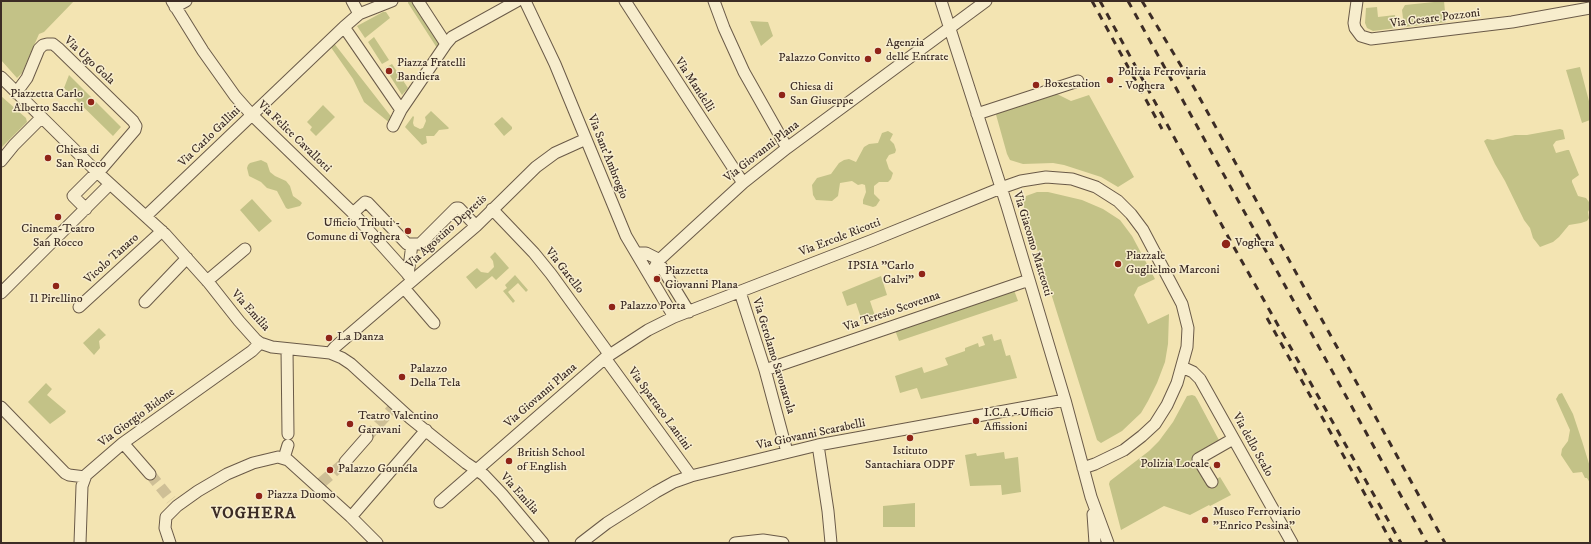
<!DOCTYPE html>
<html>
<head>
<meta charset="utf-8">
<style>
  body { margin:0 }
  #map { position:relative; width:1591px; height:544px; overflow:hidden; background:#f3e4b2; font-family:"IM FELL DW Pica",serif }
  canvas { display:block }
  .frame { position:absolute; inset:0; border:2px solid #3c2c25; pointer-events:none }
</style>
</head>
<body>
<div id="map">
<canvas width="1591" height="544"></canvas>
<div class="frame"></div>
</div>
<script>
const ctx = document.querySelector('canvas').getContext('2d');
ctx.lineJoin = 'round';
function fillPath(path, color) { ctx.fillStyle = color; ctx.fill(path, 'evenodd'); }
const shape = rows => new Path2D(rows.map(r => 'M' + r).join(''));
function stroke(path, color, width, dash) { ctx.strokeStyle = color; ctx.lineWidth = width; ctx.lineCap = dash ? 'butt' : 'round'; ctx.setLineDash(dash || []); ctx.stroke(path); }
function drawText(font, color, halo, rows, align = 'center') {
  ctx.font = font + ' "IM FELL DW Pica",serif'; ctx.lineWidth = 3; ctx.setLineDash([]); ctx.textBaseline = 'middle'; ctx.strokeStyle = halo; ctx.fillStyle = color; for (const [text, x, y, turn = 0] of rows) {
    ctx.save(); ctx.translate(x, y); ctx.rotate((+turn || 0) * Math.PI / 180); ctx.textAlign = isNaN(turn) ? turn : align; if (halo) ctx.strokeText(text, 0, 0); ctx.fillText(text, 0, 0); ctx.restore();
  }
}
const green = shape([
  [1,1,74,1,44,32,39,34,22,73,17,78,1,60],
  [408,1,412,1,440,45,437,48,408,3],
  [1434,1,1444,1,1446,22,1404,27,1402,10,1405,5,1434,2],
  [1377,7,1378,17,1395,15,1396,28,1373,31,1367,28,1365,23,1366,8],
  [383,12,386,12,390,18,365,38,357,26],
  [750,21,768,22,773,36,761,46],
  [374,37,389,60,382,64,368,42],
  [333,42,393,119,391,124,364,102,353,79,330,46],
  [392,64,408,88,402,95,385,68],
  [1580,67,1590,105,1590,120,1582,123,1566,70],
  [69,75,121,127,113,136,64,88],
  [1053,92,1071,101,1089,95,1134,177,1118,187,1101,177,1064,165,1053,163,1023,164,1010,160,1007,154,995,111],
  [1,96,26,118,27,122,1,148],
  [323,105,335,117,316,136,310,130,312,127,307,122],
  [431,111,449,128,448,129,439,130,434,136,426,136,427,143,422,145,405,127,413,116,414,117,413,123,414,126,420,129,423,128,426,121,425,117],
  [502,117,512,127,512,129,504,136,494,124],
  [1560,129,1563,130,1565,139,1556,141,1553,145,1556,153,1567,150,1569,150,1579,175,1572,180,1572,182,1578,196,1586,198,1589,202,1590,208,1588,212,1589,218,1587,221,1581,223,1569,225,1559,237,1553,242,1540,247,1533,238,1530,228,1524,220,1505,181,1495,164,1484,141,1487,139,1493,140,1515,135,1527,135],
  [888,131,893,134,890,140,894,144,896,150,895,153,889,155,886,160,889,169,893,173,891,179,888,182,879,182,874,186,874,194,880,200,876,206,873,207,863,204,863,200,866,192,865,185,862,184,858,185,852,181,840,183,838,196,832,201,816,200,813,195,812,185,817,178,831,174,839,163,844,160,849,159,856,162,864,147,869,144,878,143,882,133],
  [261,160,267,163,270,172,275,176,286,181,290,186,293,196,300,201,302,203,300,206,288,209,286,208,277,191,267,188,261,182,249,176,247,168,248,165,250,163],
  [1037,192,1048,192,1082,200,1103,209,1120,220,1132,236,1155,279,1138,287,1134,295,1148,324,1169,314,1168,344,1165,362,1157,383,1148,401,1141,413,1122,431,1101,443,1097,440,1023,204,1026,196],
  [252,199,272,221,259,232,240,210],
  [495,252,509,268,496,280,492,276,476,289,466,277,477,268,481,272,488,273,494,267,493,261,490,257],
  [515,275,528,290,526,292,518,283,508,292,515,301,513,303,503,291,507,288,505,285],
  [881,276,887,295,870,301,875,316,862,321,856,303,847,306,842,292],
  [1014,290,1018,301,899,341,895,330],
  [99,328,106,335,99,341,100,348,94,355,83,343],
  [992,334,994,341,1001,339,1006,356,1010,355,1017,378,921,399,917,388,900,393,895,376,922,367,924,373,948,365,945,358,965,351,965,348,978,343,979,347,985,345,982,337],
  [46,383,52,389,47,395,66,411,65,413,50,424,28,402],
  [1562,393,1573,414,1582,441,1590,467,1590,483,1587,478,1585,478,1582,472,1573,473,1561,455,1562,449,1568,441,1570,430,1556,399,1559,394],
  [1192,395,1195,396,1197,399,1221,444,1196,458,1210,483,1220,477,1231,495,1210,506,1209,505,1190,515,1164,506,1121,530,1109,484,1110,481,1149,451,1159,441,1173,422,1187,396],
  [1004,452,1005,459,1018,457,1021,492,1002,495,1001,485,970,486,965,455,976,453,977,456],
  [915,503,915,527,883,527,883,506]
]);
const minorTunnel = shape([
  [367,437,392,409],
  [150,474,171,500],
  [321,483,345,462]
]);
const minor = shape([
  [172,1,203,51,235,96,251,114,353,213,413,280],
  [352,1,359,14],
  [392,1,359,14,344,27,401,110,446,44,418,1],
  [525,1,555,64,626,236,674,317],
  [625,1,743,183],
  [714,1,724,28,744,72,787,148],
  [941,1,1007,206,1065,400,1091,497,1108,543],
  [1357,1,1354,23,1355,28,1361,36,1371,39,1512,22,1590,8],
  [175,7,186,1],
  [446,44,452,37,517,1],
  [1,77,97,172,165,234,209,283,239,321,256,340,260,343,272,347,330,353,342,358,351,364,410,418,466,463,484,475,502,494,543,543],
  [16,93,27,78,39,49,43,45,47,44,53,44,58,48,133,121,136,126,135,130,98,173],
  [977,114,1078,81],
  [393,126,401,110],
  [1,161,14,145,41,118],
  [86,209,73,196,97,172],
  [492,209,534,253,551,274,609,354],
  [353,213,365,202,368,203,407,244,420,244,456,208,459,208,476,226],
  [146,216,344,27],
  [636,253,646,253,656,258,689,312],
  [408,275,412,244],
  [652,280,654,269,658,261,743,183,787,148,986,1],
  [207,281,245,249],
  [404,288,434,323],
  [740,292,765,370,787,452],
  [1,293,110,184],
  [145,302,187,258],
  [79,307,162,231],
  [287,349,288,434],
  [330,353,335,347,476,226,536,167,555,153,586,139],
  [605,358,691,476],
  [1182,367,1193,372,1200,379,1292,543],
  [765,370,1029,280],
  [1,407,65,473,69,475,85,477],
  [123,443,150,474],
  [818,445,828,511,831,543],
  [284,458,288,445],
  [345,462,367,437],
  [1212,482,1198,459,1233,439],
  [440,502,605,358,648,330,674,317,873,240,1001,188,1021,181,1046,177,1072,179,1096,187,1118,201,1131,214,1143,230,1182,304,1188,328,1187,347,1177,383,1167,405,1155,424,1142,436,1124,450,1095,464,1083,468],
  [1093,514,1095,543],
  [351,517,426,430],
  [80,543,82,486,86,475,123,443,252,351,260,343],
  [170,543,165,528,166,517,177,506,198,491,227,474,253,463,278,457,288,460,351,517,377,543],
  [581,543,607,523,656,492,674,482,691,476,818,445,1065,400],
  [735,543,763,540,783,543]
]);
const rail = shape([
  [1092,1,1162,129],
  [1100,1,1231,242,1401,543],
  [1128,1,1427,543],
  [1142,1,1192,84,1445,543],
  [1267,318,1392,543]
]);
const markers = [
  [878,51,4,"#8f2418"],
  [868,59,4,"#8f2418"],
  [389,71,4,"#8f2418"],
  [1110,80,4,"#8f2418"],
  [1036,85,4,"#8f2418"],
  [782,95,4,"#8f2418"],
  [91,102,4,"#8f2418"],
  [48,158,4,"#8f2418"],
  [58,217,4,"#8f2418"],
  [408,231,4,"#8f2418"],
  [1226,244,5,"#8f2418"],
  [1118,264,4,"#8f2418"],
  [922,274,4,"#8f2418"],
  [657,279,4,"#8f2418"],
  [56,286,4,"#8f2418"],
  [612,307,4,"#8f2418"],
  [329,338,4,"#8f2418"],
  [402,377,4,"#8f2418"],
  [976,421,4,"#8f2418"],
  [350,424,4,"#8f2418"],
  [910,438,4,"#8f2418"],
  [509,461,4,"#8f2418"],
  [1217,465,4,"#8f2418"],
  [330,470,4,"#8f2418"],
  [259,496,4,"#8f2418"],
  [1205,520,4,"#8f2418"]
];
const streetNames = [
  ["Via Cesare Pozzoni",1435,19,-7],
  ["Via Ugo Gola",89,61,43],
  ["Via Mandelli",694,85,57],
  ["Via Carlo Gallini",210,137,-44],
  ["Via Felice Cavallotti",294,137,44],
  ["Via Giovanni Plana",762,152,-38],
  ["Via Sant'Ambrogio",607,157,68],
  ["Via Agostino Depretis",447,232,-42],
  ["Via Ercole Ricotti",840,238,-21],
  ["Via Giacomo Matteotti",1032,244,73],
  ["Vicolo Tanaro",112,259,-42],
  ["Via Garello",564,271,52],
  ["Via Emilia",250,311,48],
  ["Via Teresio Scovenna",892,312,-19],
  ["Via Gerolamo Savonarola",773,356,73],
  ["Via Giovanni Plana",541,396,-41],
  ["Via Spartaco Lantini",659,409,54],
  ["Via Giorgio Bidone",137,418,-36],
  ["Via Giovanni Scarabelli",811,435,-12],
  ["Via dello Scalo",1252,445,61],
  ["Via Emilia",519,494,48]
];
const poiNames = [
  ["Agenzia",886,44],
  ["delle Entrate",886,58],
  ["Palazzo Convitto",860,59,"right"],
  ["Piazza Fratelli",397,64],
  ["Bandiera",397,78],
  ["Polizia Ferroviaria",1118,73],
  ["- Voghera",1118,87],
  ["Boxestation",1044,85],
  ["Chiesa di",790,88],
  ["San Giuseppe",790,102],
  ["Piazzetta Carlo",83,95,"right"],
  ["Alberto Sacchi",83,109,"right"],
  ["Chiesa di",56,151],
  ["San Rocco",56,165],
  ["Ufficio Tributi -",400,224,"right"],
  ["Comune di Voghera",400,238,"right"],
  ["Cinema-Teatro",58,230,"center"],
  ["San Rocco",58,244,"center"],
  ["Voghera",1235,244],
  ["Piazzale",1126,257],
  ["Guglielmo Marconi",1126,271],
  ["IPSIA \"Carlo",914,267,"right"],
  ["Calvi\"",914,281,"right"],
  ["Piazzetta",665,272],
  ["Giovanni Plana",665,286],
  ["Il Pirellino",56,300,"center"],
  ["Palazzo Porta",620,307],
  ["La Danza",337,338],
  ["Palazzo",410,370],
  ["Della Tela",410,384],
  ["I.C.A - Ufficio",984,414],
  ["Affissioni",984,428],
  ["Teatro Valentino",358,417],
  ["Garavani",358,431],
  ["Istituto",910,452,"center"],
  ["Santachiara ODPF",910,466,"center"],
  ["British School",517,454],
  ["of English",517,468],
  ["Polizia Locale",1209,465,"right"],
  ["Palazzo Gounéla",338,470],
  ["Piazza Duomo",267,496],
  ["Museo Ferroviario",1213,513],
  ["\"Enrico Pessina\"",1213,527]
];
const districtNames = [
  ["VOGHERA",254,515]
];
fillPath(green, '#c3c287');
stroke(minorTunnel, '#cebf96', 11, [11, 5.5]);
stroke(minor, '#6a5a48', 13);
stroke(minor, '#f7edcd', 11);
stroke(rail, '#3c2c25', 3, [7, 7]);
for (const [x, y, r, color] of markers) { const dot = new Path2D(); dot.arc(x, y, r, 0, 2 * Math.PI); ctx.fillStyle = color; ctx.fill(dot); stroke(dot, '#f7edcd', 1.5); }
drawText('12px', '#3c2c25', '#f7edcd', streetNames);
drawText('12px', '#3c2c25', '#f7edcd', poiNames, 'left');
ctx.letterSpacing = '1px';
drawText('bold 16px', '#3c2c25', '#f7edcd', districtNames);
ctx.letterSpacing = '0px';
</script>
</body>
</html>
